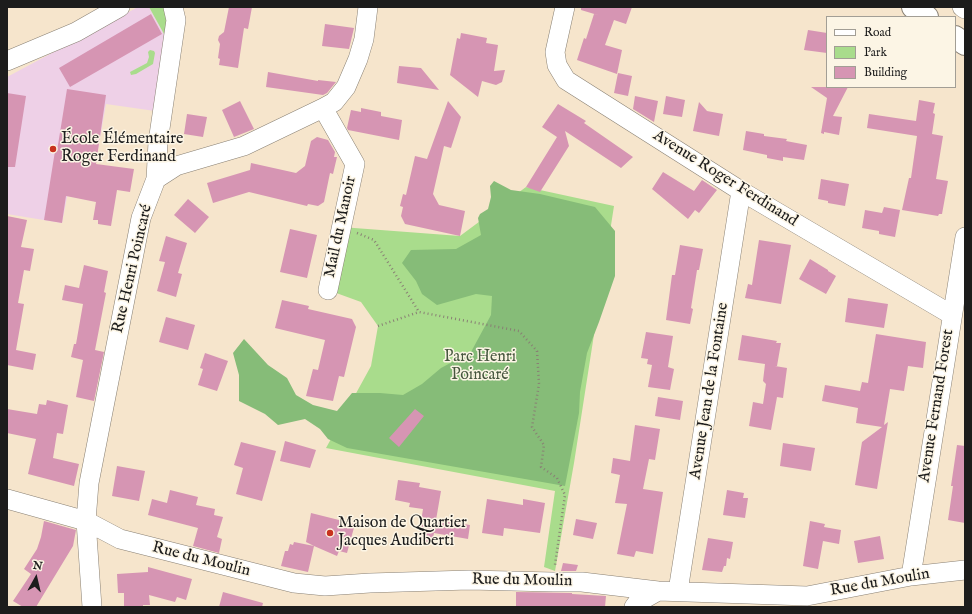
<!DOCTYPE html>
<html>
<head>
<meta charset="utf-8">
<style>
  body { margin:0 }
  #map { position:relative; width:972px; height:614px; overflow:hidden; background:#f6e5cc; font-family:"IM FELL English",serif }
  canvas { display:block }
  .frame { position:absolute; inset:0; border:8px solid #1c1c1c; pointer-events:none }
  .legend { position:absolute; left:826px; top:16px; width:130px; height:72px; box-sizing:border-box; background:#fcf5e5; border:1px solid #a29e95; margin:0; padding:5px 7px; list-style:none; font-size:12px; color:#1c1c1c }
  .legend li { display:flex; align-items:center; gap:8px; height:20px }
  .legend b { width:20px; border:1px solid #a29e95 }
  .north { position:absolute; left:16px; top:558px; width:40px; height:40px; -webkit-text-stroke:3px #fcf5e5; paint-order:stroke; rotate:8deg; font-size:11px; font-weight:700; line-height:16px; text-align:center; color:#1c1c1c }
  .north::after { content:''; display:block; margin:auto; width:14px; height:18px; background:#1c1c1c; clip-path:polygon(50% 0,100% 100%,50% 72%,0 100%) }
</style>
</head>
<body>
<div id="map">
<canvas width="972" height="614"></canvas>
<div class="frame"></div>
<ul class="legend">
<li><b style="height:5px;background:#fff"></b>Road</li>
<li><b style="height:11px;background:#a9dc8c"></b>Park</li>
<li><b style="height:11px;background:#d695b3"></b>Building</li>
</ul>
<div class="north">N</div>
</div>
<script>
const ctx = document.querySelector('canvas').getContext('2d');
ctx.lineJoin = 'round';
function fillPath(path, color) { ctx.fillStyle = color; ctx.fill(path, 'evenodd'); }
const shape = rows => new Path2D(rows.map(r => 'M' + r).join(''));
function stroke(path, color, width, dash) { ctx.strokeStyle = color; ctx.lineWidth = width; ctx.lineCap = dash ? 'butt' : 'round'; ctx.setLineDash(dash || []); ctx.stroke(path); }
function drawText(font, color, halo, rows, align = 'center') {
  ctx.font = font + ' "IM FELL English",serif'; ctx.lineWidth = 3; ctx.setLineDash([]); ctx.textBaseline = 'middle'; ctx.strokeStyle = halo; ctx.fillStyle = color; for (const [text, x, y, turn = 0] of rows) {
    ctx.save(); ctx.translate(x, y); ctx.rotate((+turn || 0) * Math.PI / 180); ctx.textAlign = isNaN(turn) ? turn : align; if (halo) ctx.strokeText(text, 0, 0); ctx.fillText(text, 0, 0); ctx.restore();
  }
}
const built = shape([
  [138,7,149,7,164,34,165,39,155,111,106,104,91,189,69,187,62,223,7,214,7,77]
]);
const green = shape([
  [149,7,167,7,168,9,165,39,164,34],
  [150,50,154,51,155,53,153,64,136,74,131,75,130,72,147,63,149,57,148,52],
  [526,187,614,206,574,463,555,571,544,567,555,491,326,448,371,366,378,326,361,302,328,290,341,227,460,236]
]);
const forest = shape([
  [494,181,511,190,540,194,595,207,615,231,615,276,599,322,587,353,580,392,579,413,565,486,347,448,328,439,320,429,305,419,278,425,265,414,239,401,239,375,233,353,244,339,268,365,287,378,296,395,313,405,337,411,352,393,380,393,403,395,422,384,441,368,471,352,491,315,492,296,476,294,437,305,422,294,416,281,402,263,411,250,456,249,481,235,478,218,480,214,488,209,491,197,490,186]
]);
const building = shape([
  [229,7,252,7,248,29,244,28,238,68,219,65,220,59,218,58,220,44,218,40,219,36,224,32],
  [581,7,632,7,626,24,614,20,605,45,622,50,617,74,577,60,584,38,586,39,594,14,601,16,581,10],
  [151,14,162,34,70,87,59,68],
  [325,24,354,28,349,49,322,46],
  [808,30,827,33,827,53,804,50],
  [461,33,487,38,486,43,498,45,494,71,505,70,502,82,496,85,482,81,478,97,450,75,457,38,460,39],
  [399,66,421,68,439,90,397,83],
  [268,72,318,81,318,80,336,82,327,93,323,95,266,87],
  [618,73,632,76,628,96,614,93],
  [811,87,848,87,833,116,842,117,839,135,824,132,824,134,821,133,827,98],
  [67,89,106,95,96,164,134,169,130,192,117,190,111,226,98,224,98,220,93,220,96,202,66,196,62,223,44,220,55,151,57,151],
  [7,93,26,96,15,167,7,167],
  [635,96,658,101,654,122,633,109],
  [666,96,685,100,682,117,663,114],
  [919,100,935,103,933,113,935,114,932,134,943,136,936,179,948,181,942,214,939,214,938,216,902,210,909,178,911,178,917,136,867,128,869,114,916,121],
  [240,101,254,129,234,137,222,110],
  [448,101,461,117,451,148,444,146,433,194,439,205,465,211,460,236,405,224,401,216,403,207,400,206,403,194,406,195,415,156,427,159],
  [699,102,707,111,723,114,719,136,693,131],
  [558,104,586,121,584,123,633,157,621,168,565,131,569,146,540,192,526,187,557,137,542,127],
  [361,108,381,112,381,116,402,120,399,140,348,130,347,128,351,110,361,112],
  [187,114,207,117,203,137,184,134],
  [746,131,764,134,764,136,787,139,786,141,807,145,804,160,783,157,783,161,767,158,767,155,743,150],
  [317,137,328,140,335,152,334,157,337,157,333,174,330,173,324,202,318,206,308,204,307,206,249,192,213,203,207,183,250,170,251,163,296,173,305,166,311,141],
  [663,172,694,191,702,180,717,190,699,213,695,210,688,219,652,189],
  [821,179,849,184,845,206,828,203,828,201,818,199],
  [188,199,209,217,195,233,174,215],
  [884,207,900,210,895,237,879,234,879,231,862,228,865,210,882,213],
  [7,216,27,220,21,247,34,249,30,271,24,270,18,303,24,304,16,350,36,354,33,370,7,365],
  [290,229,317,235,307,278,280,272],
  [166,236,187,243,178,273,182,274,176,297,157,291,165,262,159,261],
  [759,240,791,245,781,304,745,298,748,284,752,285],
  [680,245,703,249,699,270,697,270,691,308,693,309,690,324,666,320,672,275,675,275],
  [810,259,828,270,828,271,836,276,826,294,799,279],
  [84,265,108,271,104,292,106,293,95,350,104,352,94,401,76,397,83,360,71,357,74,344,76,344,83,304,62,300,65,285,79,288],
  [848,298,888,304,884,328,845,322],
  [282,300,309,306,308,309,352,319,356,327,344,377,339,376,333,401,306,396,313,369,318,370,325,340,275,328],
  [166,317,195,325,188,350,159,342],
  [646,332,673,336,668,367,674,369,670,390,648,387,652,365,647,364,648,359,641,358],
  [876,334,926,342,923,368,908,366,904,391,890,389,884,425,888,422,877,489,855,485,862,442,882,427,856,423,858,408,822,401,825,385,860,391,862,382,868,383],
  [742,335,777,341,776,343,781,343,777,366,775,366,787,368,783,398,777,397,771,430,749,426,753,402,763,404,766,384,763,381,765,364,738,360],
  [205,353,228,361,217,391,198,385,203,369,200,368],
  [658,397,683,401,680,420,655,416],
  [47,400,68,405,63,434,57,433,53,458,79,464,74,486,28,474,36,439,7,433,7,409,37,414,39,404,46,405],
  [415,409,424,416,399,447,389,438],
  [635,425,660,429,655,460,649,459,643,489,663,492,653,554,636,551,634,557,617,554,627,504,615,503,620,475,611,473,613,458,630,461],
  [285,441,316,450,310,468,280,461],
  [241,442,276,451,262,501,236,494,243,468,234,465],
  [783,443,815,448,811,471,780,466],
  [957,445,965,446,965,523,948,520,953,486,951,486],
  [117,466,145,471,139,501,112,496],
  [398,480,420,483,419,487,441,491,436,520,470,525,468,539,434,533,432,543,418,541,423,509,409,507,410,503,395,500],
  [170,490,198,497,196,505,215,509,214,515,223,517,217,537,222,539,219,553,193,546,198,528,148,515,152,499,167,503],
  [727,490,744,493,743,498,748,498,745,518,723,515],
  [487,499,523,505,523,499,545,503,540,533,504,528,503,536,482,533],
  [311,513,355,524,347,553,339,551,337,556,314,546,308,572,281,566,285,551,288,551,290,544,293,545,294,542,314,546,306,542],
  [576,519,597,523,593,539,573,535],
  [44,521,76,530,73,546,36,607,23,607,13,601,31,574,24,569,37,549,41,537],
  [810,521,825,524,824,527,841,530,839,544,823,541,818,569,803,566],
  [880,536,884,559,858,563,854,541],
  [708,538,733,542,730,559,727,558,726,566,724,566,722,572,702,570],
  [563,563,578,565,576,571,561,571],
  [148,567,192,579,186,600,177,597,175,602,149,595,150,605,143,605,143,607,124,607,124,593,118,593,117,574,148,572],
  [223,592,263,603,262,607,219,607],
  [516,592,572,593,572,594,606,596,605,607,516,607]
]);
const path = shape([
  [357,233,374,240,419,312],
  [378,326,419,312,519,331,537,351,539,384,532,427,544,445,541,467,557,478,565,495,555,565]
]);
const street = shape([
  [565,7,555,52,557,65,566,80,741,191,952,315],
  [962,7,965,9],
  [7,61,76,32,120,7],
  [323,108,355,164,328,290],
  [156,179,158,142,176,20,173,7],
  [7,499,86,521,120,539,294,583,325,586,370,583,469,580,553,582,582,582,658,591,807,596,911,576,965,570],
  [911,576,965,237],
  [678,591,741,191],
  [92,607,86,521,89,483,141,218,156,179,176,166,244,146,323,108,334,102,346,87,358,59,364,39,368,7],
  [634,607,637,603,658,591]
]);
const secondary = shape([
  [913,7,927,17],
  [955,37,965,44]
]);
const markers = [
  [53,149,4,"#c8321e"],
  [330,533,4,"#c8321e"]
];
const poiNames = [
  ["École Élémentaire",61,140],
  ["Roger Ferdinand",61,158],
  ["Maison de Quartier",338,524],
  ["Jacques Audiberti",338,542]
];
const streetNames = [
  ["Avenue Roger Ferdinand",725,179,32],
  ["Mail du Manoir",341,227,-78],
  ["Rue Henri Poincaré",133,269,-77],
  ["Avenue Jean de la Fontaine",710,391,-81],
  ["Avenue Fernand Forest",937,406,-81],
  ["Rue du Moulin",201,560,14],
  ["Rue du Moulin",522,581,1],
  ["Rue du Moulin",880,583,-10]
];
const parkNames = [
  ["Parc Henri",480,358],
  ["Poincaré",480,376]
];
fillPath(built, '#eed0e7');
fillPath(green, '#a9dc8c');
fillPath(forest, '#86bc78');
fillPath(building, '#d695b3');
stroke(street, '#898074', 20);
stroke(secondary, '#898074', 24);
stroke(path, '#898074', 2.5, [1, 3]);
stroke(street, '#fff', 19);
stroke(secondary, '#fff', 22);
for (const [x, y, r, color] of markers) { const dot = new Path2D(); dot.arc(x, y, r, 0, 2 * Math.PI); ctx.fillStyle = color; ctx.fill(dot); stroke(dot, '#fcf5e5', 1.5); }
drawText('16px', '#1c1c1c', '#fcf5e5', poiNames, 'left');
drawText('16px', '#1c1c1c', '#fcf5e5', streetNames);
drawText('16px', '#46563e', '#fcf5e5', parkNames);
</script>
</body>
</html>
